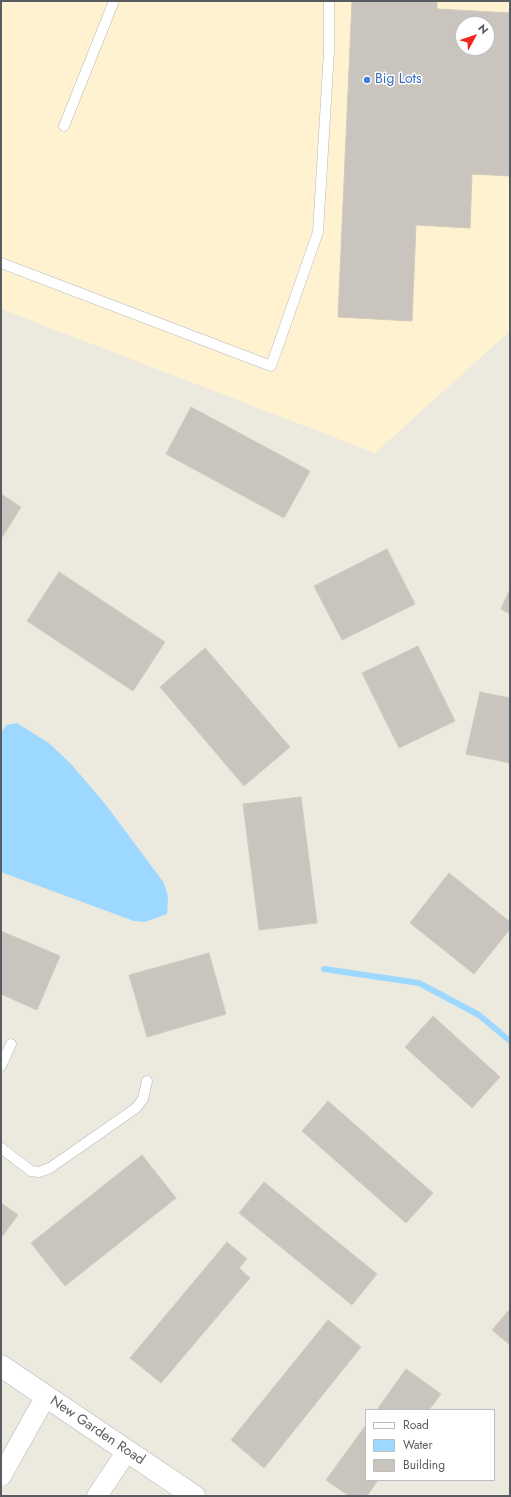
<!DOCTYPE html>
<html>
<head>
<meta charset="utf-8">
<style>
  body { margin:0 }
  #map { position:relative; width:511px; height:1497px; overflow:hidden; background:#ece9df; font-family:Jost,sans-serif }
  canvas { display:block }
  .frame { position:absolute; inset:0; border:2px solid #585c61; pointer-events:none }
  .legend { position:absolute; left:365px; top:1409px; width:130px; height:72px; box-sizing:border-box; background:#fff; border:1px solid #bcbec0; margin:0; padding:5px 7px; list-style:none; font-size:12px; color:#585c61 }
  .legend li { display:flex; align-items:center; gap:8px; height:20px }
  .legend b { width:20px; border:1px solid #bcbec0 }
  .north { position:absolute; left:455px; top:16px; width:40px; height:40px; box-sizing:border-box; background:#fff; border:1px solid #bcbec0; border-radius:50%; rotate:50deg; font-size:11px; font-weight:700; line-height:16px; text-align:center; color:#585c61 }
  .north::after { content:''; display:block; margin:auto; width:14px; height:18px; background:#f2261f; clip-path:polygon(50% 0,100% 100%,50% 72%,0 100%) }
</style>
</head>
<body>
<div id="map">
<canvas width="511" height="1497"></canvas>
<div class="frame"></div>
<ul class="legend">
<li><b style="height:5px;background:#fff"></b>Road</li>
<li><b style="height:11px;background:#9cd8ff"></b>Water</li>
<li><b style="height:11px;background:#c9c5be"></b>Building</li>
</ul>
<div class="north">N</div>
</div>
<script>
const ctx = document.querySelector('canvas').getContext('2d');
ctx.lineJoin = 'round';
function fillPath(path, color) { ctx.fillStyle = color; ctx.fill(path, 'evenodd'); }
const shape = rows => new Path2D(rows.map(r => 'M' + r).join(''));
function stroke(path, color, width, dash) { ctx.strokeStyle = color; ctx.lineWidth = width; ctx.lineCap = dash ? 'butt' : 'round'; ctx.setLineDash(dash || []); ctx.stroke(path); }
function drawText(font, color, halo, rows, align = 'center') {
  ctx.font = font + ' Jost,sans-serif'; ctx.lineWidth = 3; ctx.setLineDash([]); ctx.textBaseline = 'middle'; ctx.strokeStyle = halo; ctx.fillStyle = color; for (const [text, x, y, turn = 0] of rows) {
    ctx.save(); ctx.translate(x, y); ctx.rotate((+turn || 0) * Math.PI / 180); ctx.textAlign = isNaN(turn) ? turn : align; if (halo) ctx.strokeText(text, 0, 0); ctx.fillText(text, 0, 0); ctx.restore();
  }
}
const commercial = shape([
  [1,1,510,1,510,331,375,453,1,309],
  [463,24,487,24,487,48,463,48]
]);
const water = shape([
  [17,723,50,744,72,765,106,805,164,883,168,897,167,914,145,922,134,921,1,872,1,733,6,725]
]);
const stream = shape([
  [324,969,419,983,479,1015,510,1041]
]);
const building = shape([
  [352,1,437,1,437,9,510,13,510,176,472,174,470,228,416,225,412,321,338,317,352,1],
  [463,24,487,24,487,48,463,48,463,24],
  [191,407,310,471,284,518,166,454,191,407],
  [1,494,21,507,1,539,1,494],
  [387,549,415,604,342,640,314,586,387,549],
  [59,572,165,642,133,691,27,621,59,572],
  [510,589,510,614,501,609,510,589],
  [418,646,455,721,399,748,362,673,418,646],
  [205,648,290,747,244,786,160,687,205,648],
  [480,692,510,698,510,763,466,754,480,692],
  [301,797,317,923,259,930,243,804,301,797],
  [449,873,510,922,510,929,474,974,410,923,449,873],
  [1,931,60,956,37,1010,1,994,1,931],
  [209,953,226,1014,147,1037,129,975,209,953],
  [433,1016,500,1077,472,1108,405,1047,433,1016],
  [328,1101,433,1193,406,1223,302,1131,328,1101],
  [142,1155,176,1198,65,1286,31,1243,142,1155],
  [264,1182,377,1274,352,1305,239,1213,264,1182],
  [1,1203,18,1215,1,1238,1,1203],
  [227,1242,247,1259,239,1268,250,1278,161,1383,130,1358,227,1242],
  [510,1309,510,1345,492,1330,510,1309],
  [328,1320,361,1347,264,1468,231,1440,328,1320],
  [406,1369,441,1394,429,1410,377,1410,406,1369],
  [366,1425,366,1480,378,1480,367,1496,349,1496,326,1480,366,1425]
]);
const lane = shape([
  [64,126,114,1],
  [1,263,271,366,318,232,329,51,329,1],
  [1,1066,11,1044],
  [1,1148,31,1171,39,1172,50,1168,136,1108,143,1099,147,1081]
]);
const street = shape([
  [1,1476,46,1396],
  [97,1496,127,1451]
]);
const secondary = shape([
  [1,1366,194,1496]
]);
const markers = [
  [367,80,4,"#3f7fe0"]
];
const shopNames = [
  ["Big Lots",375,80]
];
const streetNames = [
  ["New Garden Road",97,1431,34]
];
fillPath(commercial, '#fff2d1');
fillPath(water, '#9cd8ff');
stroke(stream, '#9cd8ff', 6);
fillPath(building, '#c9c5be');
stroke(building, '#d1cabd', 1);
stroke(lane, '#b5b8bd', 11);
stroke(street, '#b5b8bd', 21);
stroke(secondary, '#b5b9bf', 23);
stroke(lane, '#fff', 10);
stroke(street, '#fff', 20);
stroke(secondary, '#fff', 22);
for (const [x, y, r, color] of markers) { const dot = new Path2D(); dot.arc(x, y, r, 0, 2 * Math.PI); ctx.fillStyle = color; ctx.fill(dot); stroke(dot, '#fff', 1.5); }
drawText('14px', '#366cbe', '#fff', shopNames, 'left');
drawText('14px', '#585c61', '#fff', streetNames);
</script>
</body>
</html>
